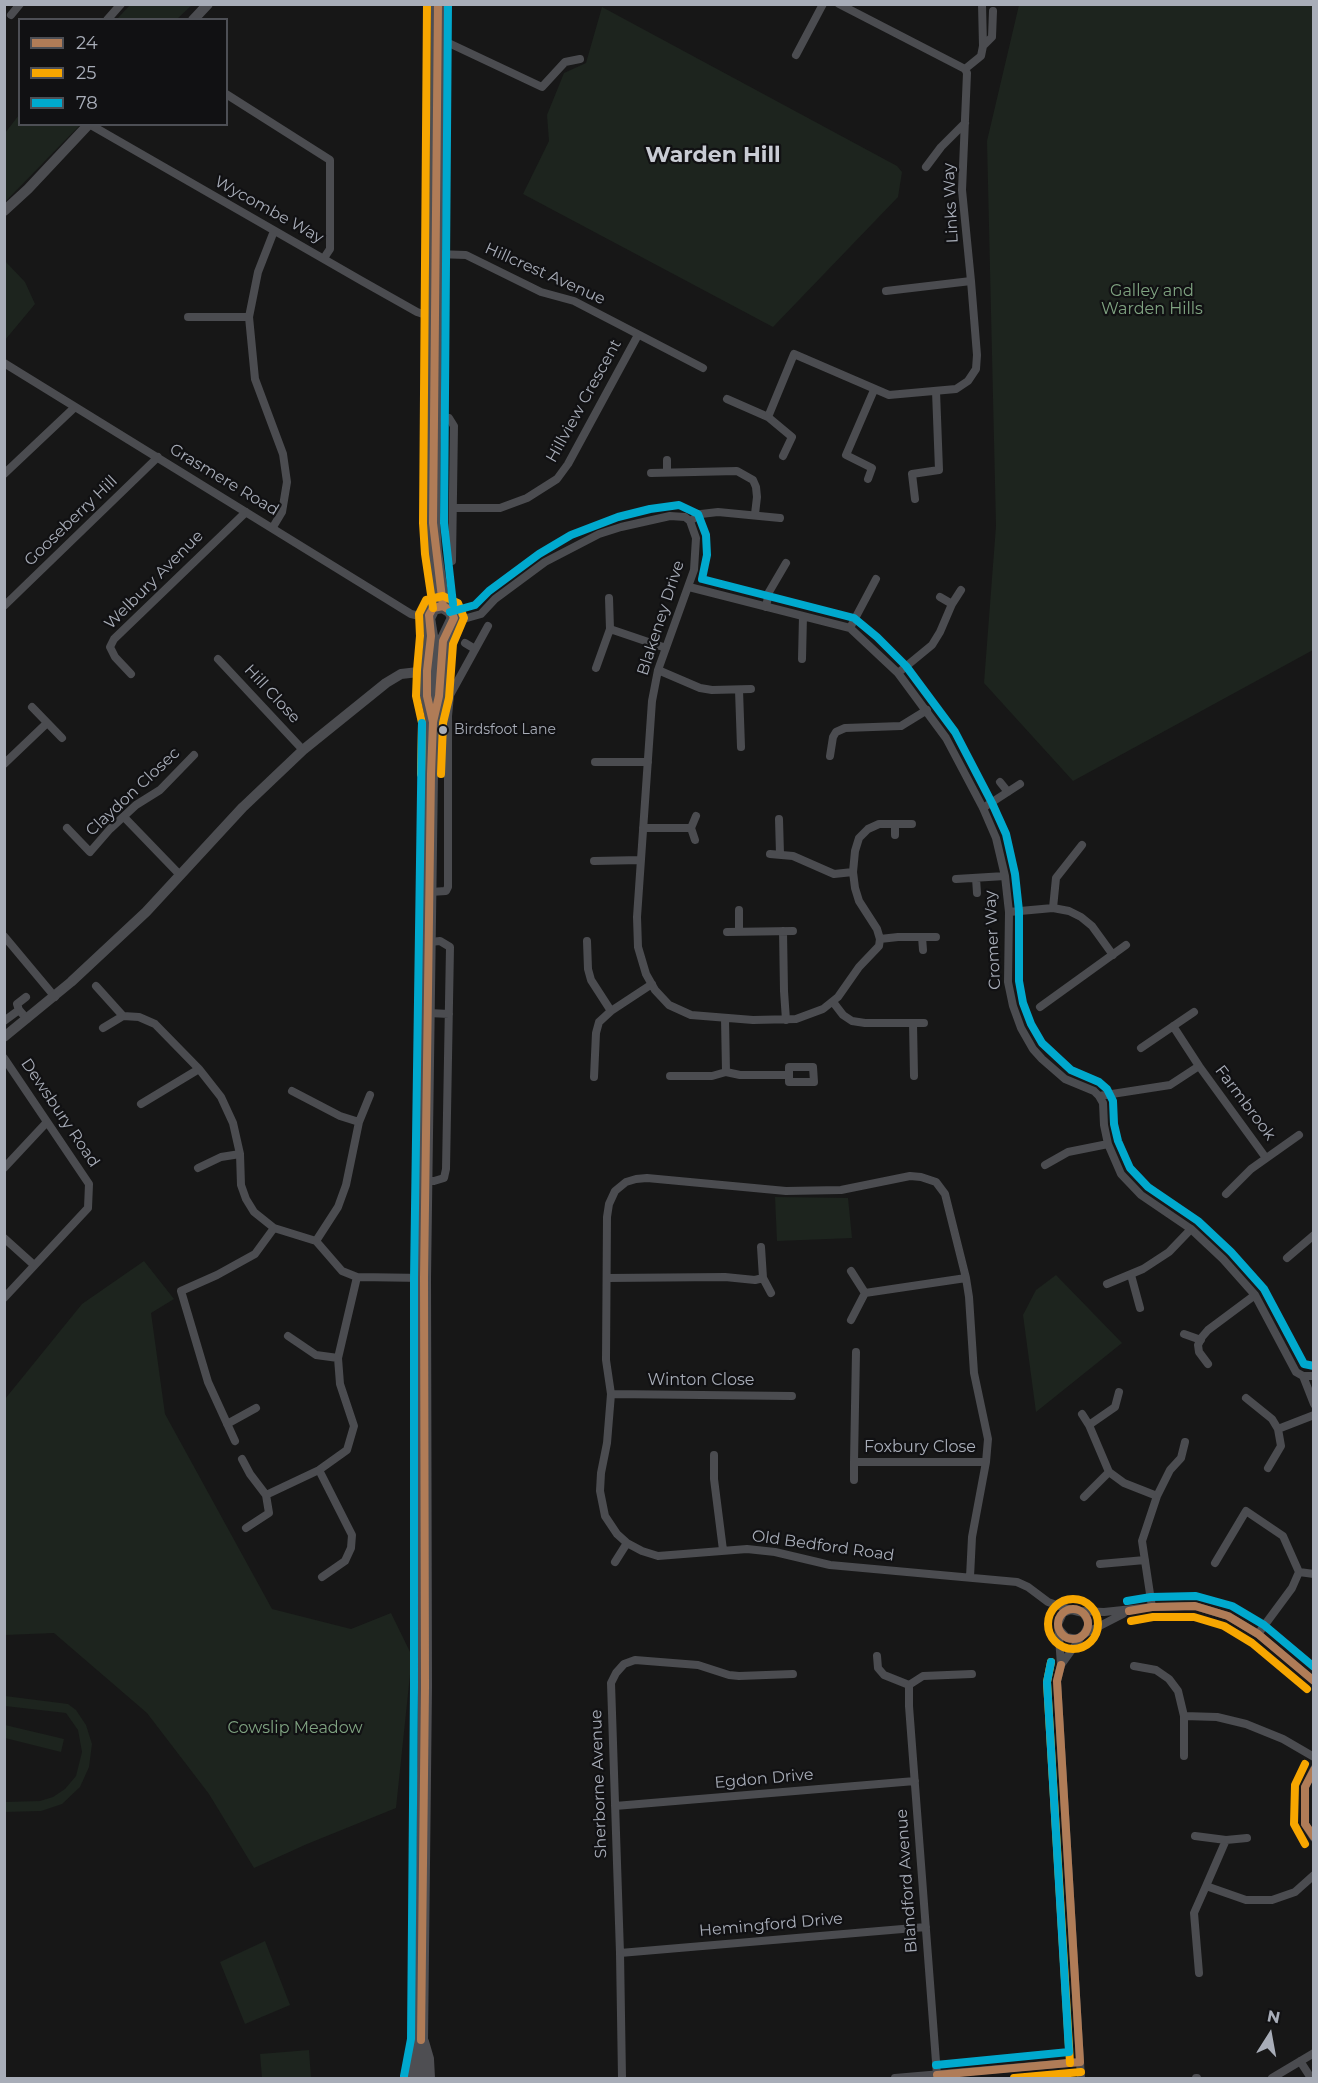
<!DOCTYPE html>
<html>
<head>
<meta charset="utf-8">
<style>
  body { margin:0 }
  #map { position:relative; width:1318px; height:2083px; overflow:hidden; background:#171717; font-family:Montserrat,sans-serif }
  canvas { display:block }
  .frame { position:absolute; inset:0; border:6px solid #a8adb8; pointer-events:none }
  .legend { position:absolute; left:18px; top:18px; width:210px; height:108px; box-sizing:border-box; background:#111113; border:2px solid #4d4f55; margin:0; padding:8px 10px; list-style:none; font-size:18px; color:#a8adb8 }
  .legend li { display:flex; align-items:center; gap:12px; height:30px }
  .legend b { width:30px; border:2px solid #4d4f55 }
  .north { position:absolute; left:1240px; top:2005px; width:60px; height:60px; -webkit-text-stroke:4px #111113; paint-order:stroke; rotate:11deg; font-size:16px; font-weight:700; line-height:24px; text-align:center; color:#a8adb8 }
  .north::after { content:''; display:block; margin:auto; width:21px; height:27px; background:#a8adb8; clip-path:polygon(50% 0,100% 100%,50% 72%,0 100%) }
</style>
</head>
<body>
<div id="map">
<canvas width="1318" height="2083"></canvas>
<div class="frame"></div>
<ul class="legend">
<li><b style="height:8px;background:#b07c57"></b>24</li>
<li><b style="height:8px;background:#f7a600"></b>25</li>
<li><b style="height:8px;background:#00a9ce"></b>78</li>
</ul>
<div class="north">N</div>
</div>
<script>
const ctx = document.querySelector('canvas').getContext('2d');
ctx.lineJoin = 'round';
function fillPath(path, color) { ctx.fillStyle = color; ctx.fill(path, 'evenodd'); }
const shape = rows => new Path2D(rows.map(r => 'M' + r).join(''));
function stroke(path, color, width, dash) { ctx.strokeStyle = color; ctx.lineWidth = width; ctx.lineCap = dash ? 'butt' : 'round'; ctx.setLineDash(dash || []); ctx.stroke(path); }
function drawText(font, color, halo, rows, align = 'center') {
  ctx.font = font + ' Montserrat,sans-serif'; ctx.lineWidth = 4.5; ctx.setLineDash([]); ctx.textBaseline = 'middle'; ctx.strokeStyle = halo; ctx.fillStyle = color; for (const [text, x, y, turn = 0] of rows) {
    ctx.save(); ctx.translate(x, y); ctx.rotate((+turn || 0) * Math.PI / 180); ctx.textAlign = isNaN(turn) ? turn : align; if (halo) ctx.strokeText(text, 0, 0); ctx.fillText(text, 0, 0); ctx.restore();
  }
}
const green = shape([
  [130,5,130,4,192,5,177,19,117,19],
  [1019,5,1313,5,1313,650,1073,781,984,683,996,526,987,141],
  [602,7,897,166,902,172,898,197,773,327,523,194,549,141,547,115,564,73,586,63],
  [19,115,20,124,80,125,5,202,5,133],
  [5,261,25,282,35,304,5,340],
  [775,1197,848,1198,852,1238,777,1241],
  [144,1261,174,1299,151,1313,165,1414,272,1609,351,1629,391,1613,412,1656,396,1808,307,1844,254,1868,209,1794,147,1713,54,1633,5,1635,5,1399,82,1304],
  [1056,1275,1122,1343,1036,1412,1023,1315,1036,1290],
  [5,1696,68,1704,76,1710,86,1725,92,1744,89,1767,80,1787,62,1804,41,1811,5,1812,5,1802,40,1801,53,1797,65,1789,76,1776,82,1752,78,1730,66,1713,5,1706],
  [5,1725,64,1739,61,1752,5,1738],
  [265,1941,290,2005,245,2024,220,1962],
  [309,2050,311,2078,262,2078,260,2054]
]);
const minor = shape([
  [839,4,965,69],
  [982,4,983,46],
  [11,15,20,4],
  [107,20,121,4],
  [438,38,542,87,565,62,580,59],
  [796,55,823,4],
  [965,69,981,56,983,46,992,37,993,11],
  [226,94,330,160,330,249,324,258],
  [89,124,362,281,417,312,435,318],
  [926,167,941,147,965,123],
  [436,254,466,255,541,292,574,301,703,368],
  [886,291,971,281],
  [188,317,249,317],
  [4,363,411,614,428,618],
  [727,399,768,417,792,437,783,456],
  [434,416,449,418,454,426,452,561],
  [768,417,794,354,889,395,956,389,968,381,976,369,977,355,971,281,962,190,967,73,965,69],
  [667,460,667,472],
  [651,473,737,471,753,480,756,487,757,497,755,514],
  [4,474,75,407],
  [868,479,872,468,846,455,874,390],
  [915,499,912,474,939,470,936,391],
  [454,508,500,508,527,498,557,479,568,464,638,335],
  [690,521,696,538,694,570,658,670,652,701,637,917,638,947,646,974,655,990,669,1005,691,1015,753,1020,796,1019,823,1009,838,997,859,967,879,946,880,939],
  [690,521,701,514,718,512,780,518],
  [273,527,282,512,287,482,283,454,255,379,249,317,258,272,274,231],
  [689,587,850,628,898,673,946,738,983,808,996,838,1005,876,1009,912,1008,982,1013,1006,1021,1028,1033,1049,1042,1059,1065,1079,1094,1091,1099,1096,1103,1103,1104,1125,1108,1144,1121,1174,1141,1195,1191,1229,1223,1259,1255,1295,1296,1372,1303,1376,1314,1376],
  [940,597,952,604],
  [4,606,158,457],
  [766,607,769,592,786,563],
  [453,622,481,614,495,599,545,562,599,534,621,527,670,516,685,517,690,521],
  [850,628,876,579],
  [610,629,666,648],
  [465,643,475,649],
  [218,659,303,750],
  [802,659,803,616],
  [596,668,610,629,609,598],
  [658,670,700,688,712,690,751,689],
  [898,673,932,645,940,632,952,604,961,590],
  [131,674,115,657,110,647,114,639,246,512],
  [739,690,741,747],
  [32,707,62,738],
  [830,756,833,737,836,732,845,728,901,726,927,710],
  [595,762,648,762],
  [4,764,47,723],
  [1000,782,1008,792],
  [983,808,1020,784],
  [124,817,180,875],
  [779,819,780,854],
  [67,828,90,852,110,829,136,805,160,790,194,755],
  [643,828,691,828],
  [895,835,895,824],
  [695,840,691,828,696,816],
  [770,854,793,856,834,874,853,872],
  [594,861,641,860],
  [976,878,977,893],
  [956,879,1005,876],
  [430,892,446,891,448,887,448,716,450,695,488,626],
  [1053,908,1056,878,1082,845],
  [739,910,739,932],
  [1009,912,1053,908,1069,911,1081,917,1092,926,1113,955],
  [783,931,784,991,786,1020],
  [727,932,793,931],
  [4,936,55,997],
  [922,937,923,950],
  [880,939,877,929,859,901,855,888,853,872,855,851,859,838,868,829,879,824,912,824],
  [880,939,898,937,936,937],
  [587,941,588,969,591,980,611,1011],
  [96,986,123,1016,139,1017,155,1024,199,1069,221,1097,233,1123,240,1154,241,1185,246,1199,254,1212,274,1228,316,1241,342,1271,357,1277,424,1278],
  [26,997,17,1004,19,1010,27,1019],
  [833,1002,843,1015,852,1021,865,1023,924,1023],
  [1040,1007,1126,945],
  [429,1013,449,1014],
  [725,1018,726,1072],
  [4,1021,19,1010],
  [913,1023,914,1076],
  [1173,1026,1199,1066],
  [103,1028,123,1016],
  [1141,1048,1194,1012],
  [4,1058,89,1184,88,1208,4,1298],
  [670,1076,712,1076,726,1072,740,1075,789,1075,789,1067,813,1067,814,1082,789,1082,789,1075],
  [594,1077,596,1033,599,1022,611,1011,652,984],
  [292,1091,340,1116,359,1122,346,1185,338,1207,316,1241],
  [1099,1096,1170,1085,1199,1066,1266,1158],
  [141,1104,199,1069],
  [359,1122,370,1095],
  [1045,1165,1068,1152,1108,1144],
  [4,1168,47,1122],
  [198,1168,221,1157,240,1154],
  [426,1181,434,1181,444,1178,446,1169,450,947,440,941,430,942],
  [1226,1194,1251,1169,1299,1135],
  [4,1238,34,1265],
  [761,1247,763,1278,771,1293],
  [1287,1258,1314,1235],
  [851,1271,865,1293,851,1320],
  [1131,1275,1140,1308],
  [608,1278,725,1277,755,1280,763,1278],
  [1107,1284,1143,1269,1169,1252,1191,1229],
  [865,1293,966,1278],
  [1184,1334,1201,1340],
  [288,1336,316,1355,338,1358],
  [856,1352,854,1462,986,1462],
  [1208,1364,1199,1352,1198,1345,1202,1337,1208,1330,1255,1295],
  [1303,1376,1314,1404],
  [611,1394,792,1396],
  [1246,1398,1272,1419,1278,1429,1281,1446,1268,1468],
  [1082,1414,1089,1425,1109,1472,1124,1483,1157,1496],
  [227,1424,256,1408],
  [1089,1425,1115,1407,1119,1392],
  [1278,1429,1314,1415],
  [235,1441,208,1382,181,1291,217,1275,255,1254,274,1228],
  [714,1455,714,1479,723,1550],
  [242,1459,250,1474,266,1495],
  [319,1470,352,1535,351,1548,345,1561,322,1577],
  [854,1480,854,1462],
  [1084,1497,1109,1472],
  [246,1528,269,1513,266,1495,319,1470,347,1450,354,1426,340,1384,338,1358,357,1277],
  [615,1562,627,1543],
  [1215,1563,1246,1511,1283,1536,1299,1572,1292,1588,1258,1634],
  [1100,1564,1145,1560],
  [1299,1572,1314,1574],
  [970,1577,972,1537,986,1462,988,1439,974,1373,969,1297,966,1278,945,1194,936,1182,921,1177,910,1176,841,1190,786,1191,647,1178,636,1179,626,1182,615,1191,609,1204,607,1217,606,1360,611,1394,607,1443,601,1473,600,1491,605,1516,617,1534,627,1543,642,1551,658,1556,747,1549,775,1552,830,1565,1017,1582,1028,1587,1048,1602,1071,1610],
  [1152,1607,1142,1541,1157,1496,1170,1470,1181,1458,1185,1442],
  [1080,1611,1104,1612,1152,1607,1195,1606,1228,1616,1258,1634,1314,1681],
  [1059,1629,1066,1637,1077,1639,1084,1634,1088,1626,1088,1621,1083,1613,1071,1610,1063,1613,1058,1624,1061,1665,1057,1681,1081,2078],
  [1084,1634,1123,1614],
  [877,1656,878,1668,884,1675,909,1685],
  [1061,1665,1081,1637],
  [1134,1666,1156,1670,1169,1679,1178,1691,1184,1716,1217,1717,1246,1724,1283,1739,1314,1757],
  [909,1685,909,1706,937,2075],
  [909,1685,923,1676,972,1674],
  [1184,1756,1184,1716],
  [1314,1769,1305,1787,1305,1824,1314,1838],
  [615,1806,915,1781],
  [1195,1836,1226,1840],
  [1206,1886,1226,1840,1247,1838],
  [620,1953,926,1927],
  [1199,1973,1194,1913,1206,1886,1246,1900,1272,1900,1295,1892,1314,1875],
  [1300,2061,1311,2078],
  [622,2078,620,1953,611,1683,616,1673,624,1664,635,1660,698,1665,729,1675,739,1676,793,1674],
  [895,2078,1080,2062],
  [1196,2078,1197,2078],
  [1272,2078,1314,2053]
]);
const tertiary = shape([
  [193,20,208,4],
  [4,211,28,189,89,124],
  [4,1037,71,982,146,912,243,807,303,750,386,683,401,674,427,671]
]);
const trunk = shape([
  [438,4,433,523,435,552,443,606],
  [422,2042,427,2059,428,2078],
  [414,2078,421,2040,425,1687,424,1278,431,774,433,722,439,696,443,641,454,618,451,611,443,606,433,608,428,618,431,636,427,671,427,696,433,722]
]);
const bus1 = shape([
  [438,4,433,523,443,606],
  [443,606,451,611,454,618,443,641,439,696,433,722,427,696,427,671,431,636,429,615,433,608,443,606],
  [431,774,433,722],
  [424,1278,425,1687],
  [424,1278,425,1687],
  [424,1278,431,774],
  [424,1278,431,774],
  '1058 1624a15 15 0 1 1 30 0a15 15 0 1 1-30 0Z',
  [1129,1611,1152,1607,1195,1606,1228,1616,1258,1634,1314,1681],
  [1061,1665,1057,1681,1080,2062],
  [1314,1770,1305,1787,1305,1824,1314,1837],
  [421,2040,425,1687],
  [421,2040,425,1687],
  [937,2075,1080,2062]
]);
const bus2 = shape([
  [427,4,423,523,425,554,433,608],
  [421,774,422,723,416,696,417,670,420,636,419,614,426,600,443,596,458,603,464,618,453,644,449,698,443,723,441,774],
  '1048 1624a25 25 0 1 1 50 0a25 25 0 1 1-50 0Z',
  [1131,1621,1153,1617,1194,1617,1224,1626,1252,1643,1307,1689],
  [1051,1662,1047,1682,1070,2063],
  [1305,1764,1295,1785,1294,1824,1305,1844],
  [1014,2078,1081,2072]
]);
const bus3 = shape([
  [448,4,444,523,453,604],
  [450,612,475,605,489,591,539,554,571,535,618,517,650,509,679,505,698,514,706,535,707,555,702,579,854,618,877,637,906,666,955,732,992,803,1006,834,1015,874,1019,911,1019,981,1023,1003,1031,1024,1042,1043,1071,1070,1099,1082,1107,1089,1113,1101,1114,1124,1118,1141,1130,1168,1148,1187,1198,1221,1231,1252,1264,1289,1304,1364,1314,1366],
  [1127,1601,1151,1597,1196,1596,1232,1606,1264,1625,1314,1667],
  [936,2065,1069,2052,1047,1682,1051,1662],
  [404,2076,411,2039,414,1687,414,1278,422,723]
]);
const markers = [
  [443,730,5,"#a8adb8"]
];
const busNames = [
  ["Birdsfoot Lane",454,730]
];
const streetNames = [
  ["Links Way",951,203,-93],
  ["Wycombe Way",269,210,29],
  ["Hillcrest Avenue",545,274,24],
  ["Hillview Crescent",584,401,-61],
  ["Grasmere Road",224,480,31],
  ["Gooseberry Hill",71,521,-44],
  ["Welbury Avenue",154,580,-45],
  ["Blakeney Drive",661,618,-72],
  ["Hill Close",272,694,47],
  ["Claydon Closec",133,792,-43],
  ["Cromer Way",993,940,-93],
  ["Farmbrook",1245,1103,53],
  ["Dewsbury Road",60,1113,56],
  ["Winton Close",701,1380],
  ["Foxbury Close",920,1447],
  ["Old Bedford Road",823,1546,8],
  ["Egdon Drive",764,1779,-5],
  ["Sherborne Avenue",599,1784,-92],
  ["Blandford Avenue",907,1881,-94],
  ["Hemingford Drive",771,1925,-5]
];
const parkNames = [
  ["Galley and",1152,291],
  ["Warden Hills",1152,309],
  ["Cowslip Meadow",295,1728]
];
const districtNames = [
  ["Warden Hill",713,156]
];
fillPath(green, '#1d241e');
stroke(minor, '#4b4c50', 8);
stroke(tertiary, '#4b4c50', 10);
stroke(trunk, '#4e4e52', 14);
stroke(bus1, '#b07c57', 8);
stroke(bus2, '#f7a600', 8);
stroke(bus3, '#00a9ce', 8);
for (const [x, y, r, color] of markers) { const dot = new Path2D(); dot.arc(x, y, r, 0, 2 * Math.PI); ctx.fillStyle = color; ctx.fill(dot); stroke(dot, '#111113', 2); }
drawText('14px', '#a8adb8', '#111113', busNames, 'left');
drawText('16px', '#a8adb8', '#111113', streetNames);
drawText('16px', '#7fa381', '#111113', parkNames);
drawText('bold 22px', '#c9ccd4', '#111113', districtNames);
</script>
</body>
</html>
